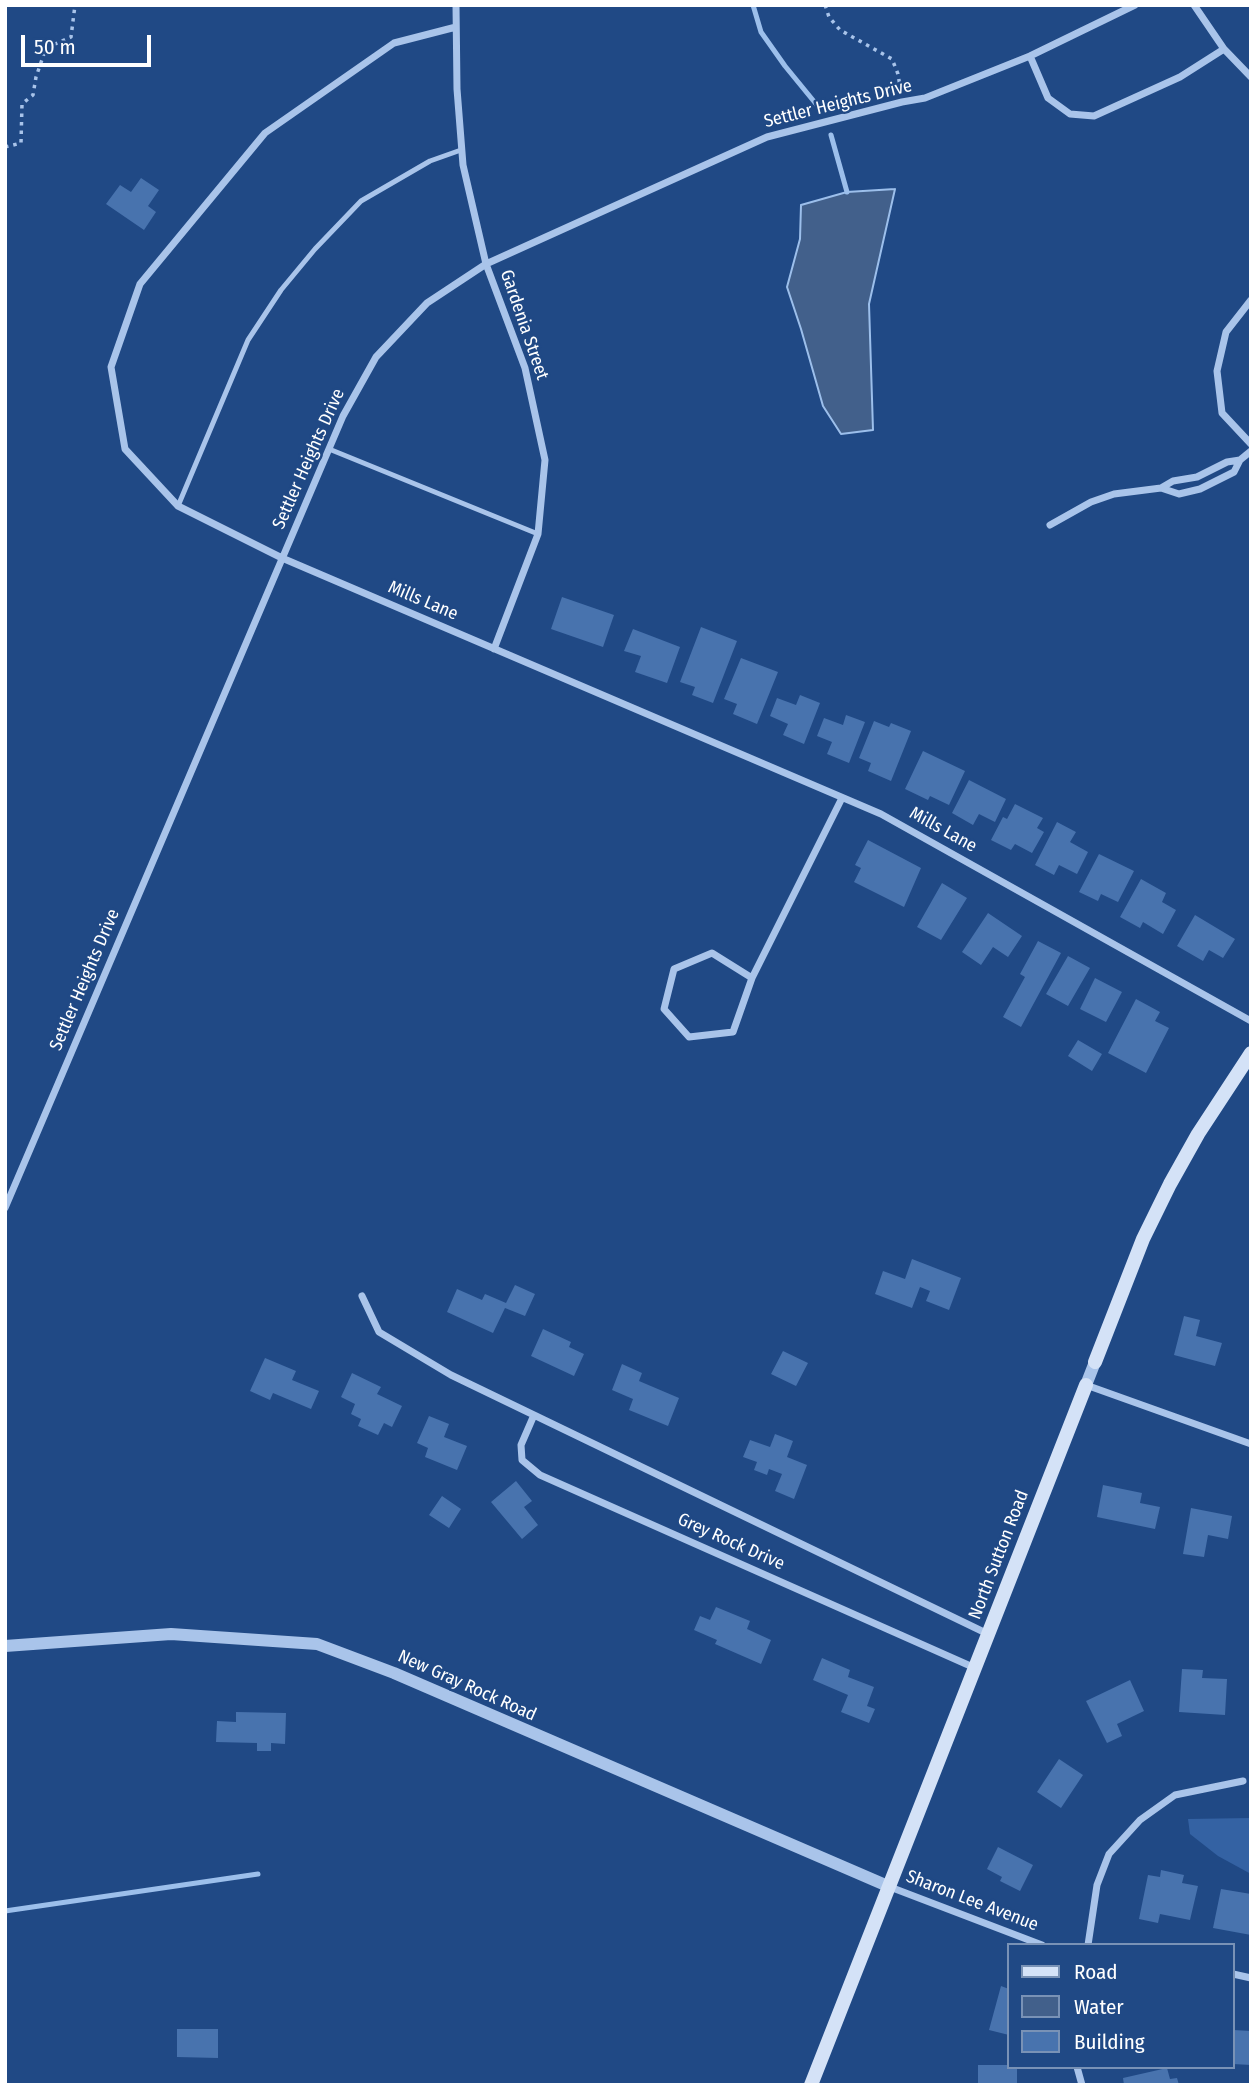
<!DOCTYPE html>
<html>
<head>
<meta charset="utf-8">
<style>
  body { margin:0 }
  #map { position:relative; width:1256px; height:2090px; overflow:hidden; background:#204985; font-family:"Fira Sans Condensed",sans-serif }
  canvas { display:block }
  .frame { position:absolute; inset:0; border:7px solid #fff; pointer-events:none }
  .legend { position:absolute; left:1007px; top:1943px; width:228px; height:126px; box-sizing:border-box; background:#204985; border:2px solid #7992b6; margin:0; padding:9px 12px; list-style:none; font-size:21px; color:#fff }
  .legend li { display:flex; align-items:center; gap:14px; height:35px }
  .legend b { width:35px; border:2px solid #7992b6 }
  .scale { position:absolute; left:21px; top:35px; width:130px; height:32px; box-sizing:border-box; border:4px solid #fff; border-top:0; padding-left:9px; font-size:21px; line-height:24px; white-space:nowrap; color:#fff; -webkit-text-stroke:5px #204985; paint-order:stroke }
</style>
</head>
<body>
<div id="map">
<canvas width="1256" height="2090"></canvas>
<div class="frame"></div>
<ul class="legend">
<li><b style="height:9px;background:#d4e2f7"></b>Road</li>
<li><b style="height:19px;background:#42608b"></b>Water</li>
<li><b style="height:19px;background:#4873ae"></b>Building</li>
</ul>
<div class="scale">50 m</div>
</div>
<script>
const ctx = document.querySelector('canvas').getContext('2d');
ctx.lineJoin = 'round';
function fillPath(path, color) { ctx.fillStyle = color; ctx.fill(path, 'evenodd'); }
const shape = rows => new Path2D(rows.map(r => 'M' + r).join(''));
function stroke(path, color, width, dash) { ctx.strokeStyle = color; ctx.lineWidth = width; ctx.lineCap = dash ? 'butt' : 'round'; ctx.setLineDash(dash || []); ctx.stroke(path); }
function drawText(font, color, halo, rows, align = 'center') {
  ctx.font = font + ' "Fira Sans Condensed",sans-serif'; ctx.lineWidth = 5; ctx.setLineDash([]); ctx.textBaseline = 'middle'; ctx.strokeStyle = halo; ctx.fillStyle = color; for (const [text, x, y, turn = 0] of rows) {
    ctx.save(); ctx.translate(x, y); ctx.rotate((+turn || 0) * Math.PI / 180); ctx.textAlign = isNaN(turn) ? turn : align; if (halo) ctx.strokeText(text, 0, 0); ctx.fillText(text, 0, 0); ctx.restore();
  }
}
const green = shape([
  [1251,1818,1251,1874,1218,1856,1190,1834,1188,1819]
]);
const water = shape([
  [895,189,869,304,873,430,841,434,823,406,801,329,787,287,800,239,801,205,847,192,895,189]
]);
const stream = shape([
  [753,5,761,32,785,66,821,110],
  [831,135,847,192],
  [5,1911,258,1874]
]);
const building = shape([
  [141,178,159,190,148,206,156,212,144,230,106,204,120,185,131,192],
  [562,597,614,615,603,647,551,629],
  [701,627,737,641,713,703,692,695,695,687,680,682],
  [633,629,680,647,667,683,635,672,641,656,624,651],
  [741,658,778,672,757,724,733,714,737,704,724,699],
  [800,695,820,703,804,744,783,735,788,724,770,716,777,698,796,705],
  [846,715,865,722,849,763,827,754,832,742,817,736,824,718,843,725],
  [874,721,889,727,891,723,911,731,891,781,868,771,871,763,859,758],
  [923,751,965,771,949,805,930,796,928,800,905,789],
  [969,780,1006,799,995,822,979,814,973,825,952,813],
  [1015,804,1043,818,1037,828,1044,832,1032,853,1015,844,1011,850,991,840,1003,817,1007,819],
  [1057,822,1076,832,1070,842,1088,852,1077,874,1059,865,1054,875,1035,865],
  [868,840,921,868,904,907,854,882,861,868,855,865],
  [1099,854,1134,871,1118,902,1101,894,1098,901,1079,892],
  [1141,879,1166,893,1162,902,1176,910,1163,934,1143,922,1140,928,1120,917],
  [942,883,967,898,941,940,917,927],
  [988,913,1022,936,1008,957,993,947,981,965,962,952],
  [1195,915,1235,939,1223,958,1209,950,1203,961,1177,946],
  [1038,941,1061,953,1021,1027,1003,1017,1025,977,1020,974],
  [1068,956,1090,968,1068,1006,1046,994],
  [1095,978,1122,992,1106,1022,1080,1009],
  [1136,999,1160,1012,1155,1021,1169,1028,1146,1073,1108,1053],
  [1078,1040,1102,1054,1092,1071,1068,1056],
  [912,1259,961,1278,949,1310,926,1301,930,1291,920,1287,912,1308,875,1294,883,1271,905,1279],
  [515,1285,535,1294,525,1316,505,1308,493,1333,447,1312,457,1289,482,1300,485,1294,506,1303],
  [1184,1316,1200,1320,1196,1336,1222,1343,1215,1366,1174,1355],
  [543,1329,571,1342,569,1347,584,1354,574,1376,531,1356],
  [783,1351,808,1363,796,1386,771,1374],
  [265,1358,296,1371,292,1380,319,1391,311,1409,273,1393,270,1400,250,1391],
  [622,1364,642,1373,639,1381,679,1398,668,1426,629,1410,633,1399,612,1390],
  [352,1373,381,1387,377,1394,402,1406,392,1427,384,1423,378,1435,358,1426,361,1419,351,1414,355,1404,341,1397],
  [429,1416,449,1424,444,1437,467,1446,457,1470,425,1457,428,1448,417,1443],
  [775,1434,793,1441,787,1457,807,1465,794,1499,775,1491,782,1474,769,1469,767,1475,754,1470,757,1462,743,1457,750,1440,770,1447],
  [516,1481,532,1501,524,1507,538,1525,522,1539,491,1502],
  [1103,1485,1142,1493,1140,1503,1160,1507,1155,1529,1097,1517],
  [442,1496,461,1509,449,1528,429,1515],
  [1191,1508,1232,1516,1228,1539,1208,1535,1204,1557,1183,1554],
  [716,1607,750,1621,747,1629,771,1640,761,1664,715,1644,717,1640,694,1630,700,1616,710,1620],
  [822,1658,850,1670,848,1677,874,1687,867,1706,875,1709,869,1723,841,1712,848,1695,813,1680],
  [1182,1669,1203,1670,1202,1678,1227,1679,1225,1715,1179,1712],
  [1130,1680,1144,1711,1117,1724,1122,1736,1107,1743,1086,1701],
  [236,1712,286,1713,285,1744,271,1743,271,1751,257,1751,257,1743,216,1742,217,1721,236,1722],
  [1059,1759,1083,1775,1061,1808,1037,1792],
  [998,1847,1033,1865,1020,1891,1000,1881,1002,1877,987,1869],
  [1161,1870,1184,1875,1182,1883,1198,1886,1190,1920,1160,1914,1158,1923,1139,1919,1148,1875,1160,1877],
  [1221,1889,1251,1894,1251,1935,1213,1928],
  [1001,1986,1009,1989,1009,2035,989,2030],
  [177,2029,218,2029,218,2058,177,2057],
  [1233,2030,1251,2031,1251,2065,1233,2064],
  [978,2065,1009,2065,1009,2067,1017,2067,1017,2085,978,2085],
  [1167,2068,1170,2079,1177,2078,1179,2085,1124,2085,1123,2078]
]);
const path = shape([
  [825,5,829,17,840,30,892,59,898,74,901,93],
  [5,147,21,143,22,104,33,95,36,77,46,48,71,37,75,5]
]);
const service = shape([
  [329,449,538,534],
  [178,506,248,340,281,290,315,249,361,201,430,161,461,150]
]);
const minor = shape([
  [456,5,457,89,463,165,486,264,525,368,545,460,538,534,494,649],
  [1194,5,1224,49,1251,77],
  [456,27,394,43,265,133,140,284,111,367,125,449,178,506,282,558,881,814,1251,1021],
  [1030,56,1048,98,1070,114,1094,116,1180,77,1224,49],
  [1251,300,1226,332,1217,371,1222,413,1251,444],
  [1240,460,1234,472,1200,489,1179,494,1161,488,1173,481,1197,477,1227,462,1240,460,1251,451],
  [1050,525,1091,502,1114,494,1161,488],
  [752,978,733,1032,689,1037,664,1009,674,969,712,953,752,978,842,798],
  [5,1208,343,416,376,357,427,303,486,264,767,137,902,102,925,98,1030,56,1135,5],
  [362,1296,379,1332,451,1375,988,1634],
  [1086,1385,1251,1444],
  [534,1415,521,1445,522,1460,540,1475,975,1668],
  [890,1887,1042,1945],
  [1088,1945,1097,1885,1109,1854,1140,1820,1175,1795,1243,1781],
  [1233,1974,1251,1978],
  [1077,2067,1082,2085]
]);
const tertiary = shape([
  [1086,1385,1095,1362],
  [5,1646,171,1634,317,1644,394,1673,890,1887]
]);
const secondary = shape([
  [1095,1362,1143,1239,1170,1184,1198,1134,1251,1053],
  [811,2085,1086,1385]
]);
const streetNames = [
  ["Settler Heights Drive",838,104,-14],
  ["Gardenia Street",524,325,71],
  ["Settler Heights Drive",309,459,-66],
  ["Mills Lane",423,601,23],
  ["Mills Lane",943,830,29],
  ["Settler Heights Drive",85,980,-67],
  ["Grey Rock Drive",731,1542,24],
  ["North Sutton Road",999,1555,-69],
  ["New Gray Rock Road",467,1686,24],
  ["Sharon Lee Avenue",972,1901,21]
];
fillPath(green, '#3462a3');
fillPath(water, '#42608b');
stroke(water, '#9cbfeb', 2);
stroke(stream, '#9cbfeb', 5);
fillPath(building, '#4873ae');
stroke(path, '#a9c4ea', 3.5, [3.5, 5]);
stroke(service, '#a9c4ea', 5);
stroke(minor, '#a9c4ea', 7);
stroke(tertiary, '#a9c4ea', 12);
stroke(secondary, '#d4e2f7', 14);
drawText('18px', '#fff', '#204985', streetNames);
</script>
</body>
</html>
